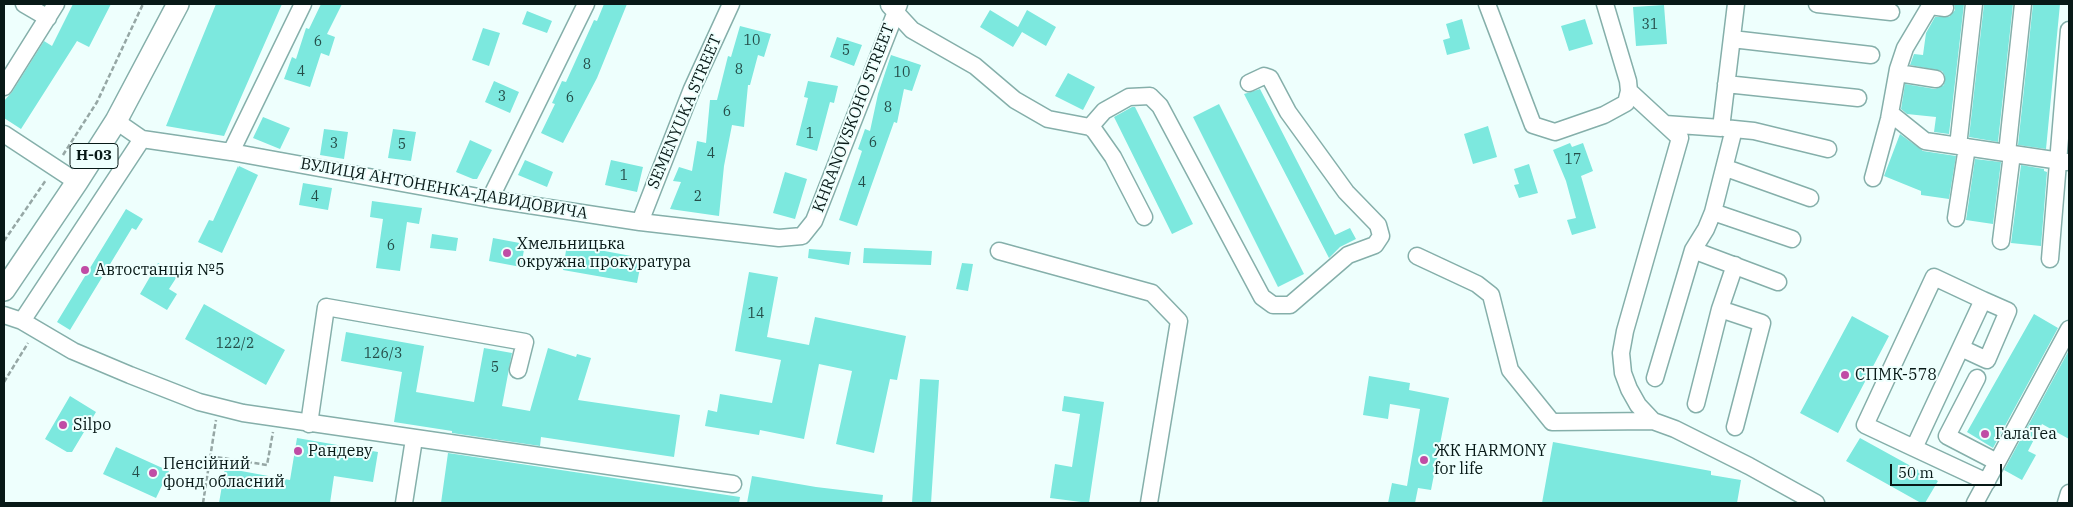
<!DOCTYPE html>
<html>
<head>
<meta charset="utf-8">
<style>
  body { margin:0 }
  #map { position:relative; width:2073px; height:507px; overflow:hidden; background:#eefffd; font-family:"IBM Plex Serif",serif }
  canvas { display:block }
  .frame { position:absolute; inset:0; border:5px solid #081917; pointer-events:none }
  .scale { position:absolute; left:1890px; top:464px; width:112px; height:22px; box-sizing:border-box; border:2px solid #081917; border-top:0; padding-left:6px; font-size:15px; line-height:18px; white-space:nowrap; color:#081917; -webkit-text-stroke:4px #eefffd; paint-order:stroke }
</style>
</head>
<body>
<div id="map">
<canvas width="2073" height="507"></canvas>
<div class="frame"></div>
<div class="scale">50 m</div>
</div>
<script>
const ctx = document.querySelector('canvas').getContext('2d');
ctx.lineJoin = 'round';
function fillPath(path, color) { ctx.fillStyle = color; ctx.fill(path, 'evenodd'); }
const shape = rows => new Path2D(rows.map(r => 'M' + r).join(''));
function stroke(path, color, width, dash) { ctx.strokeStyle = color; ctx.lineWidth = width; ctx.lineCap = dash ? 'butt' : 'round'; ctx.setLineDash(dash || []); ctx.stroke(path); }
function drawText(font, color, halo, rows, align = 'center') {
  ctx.font = font + ' "IBM Plex Serif",serif'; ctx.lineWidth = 4; ctx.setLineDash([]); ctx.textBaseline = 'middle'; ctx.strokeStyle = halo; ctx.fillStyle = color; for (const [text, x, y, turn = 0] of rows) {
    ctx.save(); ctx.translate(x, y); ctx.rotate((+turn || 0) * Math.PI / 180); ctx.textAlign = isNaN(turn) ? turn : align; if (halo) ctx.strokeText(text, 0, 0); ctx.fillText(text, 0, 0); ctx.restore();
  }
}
const building = shape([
  [73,4,111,4,89,47,77,41,21,129,4,118,4,101,12,92,44,41,52,46],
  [216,4,282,4,224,136,166,126],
  [321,4,342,4,327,34,335,37,329,56,321,53,310,87,284,79,292,57,296,59,306,28,309,29],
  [604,4,627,4,597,78,563,143,541,133,555,104,552,103,562,81,566,82,594,20,597,21],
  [1954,4,1964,4,1949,134,1934,132,1936,117,1907,114,1901,109,1905,84,1935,89,1944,85,1945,76,1942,71,1910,65,1914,54,1923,55,1926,33,1935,17,1949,17,1955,10],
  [1984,4,2013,4,1998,142,1969,137],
  [2033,4,2060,4,2046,149,2018,145],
  [1664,5,1667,44,1636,46,1633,7],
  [990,10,1018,27,1027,10,1056,27,1046,46,1022,32,1013,47,980,27],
  [527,11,552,21,547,33,522,24],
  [1462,19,1470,49,1447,55,1443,40,1450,38,1446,24],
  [1585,19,1593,44,1569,51,1561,26],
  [740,26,771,34,764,57,758,55,750,85,748,85,744,127,732,125,724,166,719,216,670,209,681,182,673,181,679,167,692,171,697,141,706,143,710,100,717,100,728,56,731,57],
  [483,28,500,33,489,66,472,60],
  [837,37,862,45,854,66,830,57],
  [891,55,921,65,912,91,904,89,897,123,894,122,857,226,839,220,862,151,858,149,865,129,870,131,878,94],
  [1068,73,1095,87,1083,110,1055,96],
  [494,81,519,92,510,113,485,102],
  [808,81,838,86,834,103,830,102,817,151,796,145,808,98,804,97],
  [1260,89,1335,235,1350,228,1356,239,1340,247,1329,258,1244,94],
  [1219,104,1304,274,1278,287,1193,117],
  [1132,107,1135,107,1193,224,1172,234,1114,117],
  [263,117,290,128,280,149,253,138],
  [1488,126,1497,157,1473,164,1464,134],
  [324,129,348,132,344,159,320,155],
  [393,129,416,132,411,161,388,158],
  [1900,134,1923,151,1956,156,1949,199,1921,195,1921,191,1884,176],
  [470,140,492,150,477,179,473,179,456,172],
  [1570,143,1572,147,1583,143,1593,171,1581,176,1596,228,1572,235,1567,220,1576,218,1566,181,1553,150],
  [1975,159,2001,162,1993,224,1966,220],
  [525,160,553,172,547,187,518,175],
  [611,160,643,167,637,192,605,185],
  [1529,164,1538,193,1519,198,1514,185,1519,184,1514,169],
  [2021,165,2044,169,2044,171,2047,172,2041,246,2011,243],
  [238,166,238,168,239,166,258,175,222,253,198,242,209,220,213,221],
  [785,172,807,179,795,219,773,213],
  [303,183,332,188,328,210,299,205],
  [372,201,422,208,419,224,407,222,400,271,376,268,383,219,370,217],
  [126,209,143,219,136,230,132,228,70,330,57,322],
  [432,234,458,238,456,251,430,248],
  [493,238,525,244,521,267,489,261],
  [567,244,642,258,637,283,563,270],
  [864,248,932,251,931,265,863,263],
  [809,249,851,252,849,265,808,258],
  [158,263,178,275,169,289,177,294,167,310,140,294],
  [962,263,973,264,968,291,956,289],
  [749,272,778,277,767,337,809,345,815,317,906,336,897,380,890,379,874,453,836,444,852,371,819,364,804,439,760,430,759,435,705,426,708,410,717,412,720,394,772,403,781,360,735,351],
  [204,304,285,350,266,385,185,339],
  [2034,314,2058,328,1993,448,1967,432],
  [1852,316,1889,336,1838,433,1800,413],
  [346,332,424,346,416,392,474,402,484,348,512,353,502,406,530,411,548,348,576,357,577,354,591,358,578,400,680,415,674,457,541,437,540,446,452,433,452,431,394,422,402,372,341,361],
  [2069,350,2069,439,2042,424,2028,451,2036,455,2022,480,2004,470],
  [1369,376,1410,383,1409,390,1449,398,1431,490,1418,488,1415,503,1388,503,1392,483,1407,486,1420,409,1390,404,1388,419,1363,415],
  [920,379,939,380,931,503,912,503],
  [70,396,96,412,72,452,67,452,45,439],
  [1064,396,1104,402,1089,503,1050,498,1055,464,1072,467,1080,414,1062,411],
  [297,438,378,452,373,482,334,476,330,503,219,503,225,468,290,480],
  [1860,438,1938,481,1925,503,1921,503,1846,461],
  [1553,442,1711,471,1711,475,1741,480,1737,503,1542,503],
  [116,447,169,471,156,498,103,474],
  [448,453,740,497,739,503,441,503],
  [752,476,816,487,883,495,882,503,747,503]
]);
const path = shape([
  [63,155,97,102,143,4],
  [4,241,46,180],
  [4,382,28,343],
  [210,456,267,465,273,432],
  [203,503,216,420]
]);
const minor = shape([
  [24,4,48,18],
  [1487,4,1533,125,1555,132,1604,115,1626,103,1629,91,1628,81,1605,4],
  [1817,4,1891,12],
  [889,5,912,30,975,66,1015,100,1048,119,1090,127,1094,130,1113,157,1144,217],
  [1732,39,1871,55],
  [1898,73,1936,79],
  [1726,84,1858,98],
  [4,87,56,4],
  [1629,91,1680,138,1625,331,1621,353,1623,373,1629,389,1638,405,1653,421,1675,429,1749,466,1816,503],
  [1890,113,1925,141,2067,162],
  [116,121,142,139,231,152,490,199,640,222,779,238,802,236,814,221,899,4],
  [1665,124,1721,128,1736,4],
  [1090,127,1104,111,1129,97,1150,96,1160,106,1262,297,1273,305,1290,305,1348,255,1375,245,1381,236,1378,225,1346,192,1288,112,1270,78,1264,76,1249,83],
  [1724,128,1754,131,1828,149],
  [4,134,77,182],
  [1958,146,1974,4],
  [231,152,303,4],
  [2007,153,2023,4],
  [1726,168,1810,198],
  [1873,178,1889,119,1898,69,1905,48,1930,6,1945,8],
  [490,199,586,4],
  [1713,212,1792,239],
  [1956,218,1967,147],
  [640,222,692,89,731,4],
  [2001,241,2012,154],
  [1693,250,1778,282],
  [999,251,1152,293,1179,321,1149,503],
  [1417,256,1477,284,1491,295,1510,370,1552,422,1653,421],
  [2050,259,2069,30],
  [1720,309,1762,323,1735,427],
  [4,315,22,321,73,351,130,375,199,402,243,413,733,484],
  [22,321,142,139],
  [1961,348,1987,360,2008,311,1983,300],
  [1655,378,1693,250,1706,229,1713,212,1734,129],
  [1977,378,1947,436,1997,462],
  [1696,404,1720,309,1735,265],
  [309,424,326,307,525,342,518,370],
  [1914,448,1865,425,1934,277,1983,300,1914,448,1987,482],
  [404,503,414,439],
  [1975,503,2069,329],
  [2066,503,2069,493]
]);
const major = shape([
  [4,290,77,182,116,121,178,4]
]);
const markers = [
  [507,253,5,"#c04ca5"],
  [85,270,5,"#c04ca5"],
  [1845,375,5,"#c04ca5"],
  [63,425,5,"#c04ca5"],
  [1985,434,5,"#c04ca5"],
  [298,451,5,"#c04ca5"],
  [1424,460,5,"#c04ca5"],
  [153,473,5,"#c04ca5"]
];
const numberNames = [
  ["31",1650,25],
  ["10",752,41],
  ["6",318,42],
  ["5",846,51],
  ["8",587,65],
  ["8",739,70],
  ["4",301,72],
  ["10",902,73],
  ["3",502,97],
  ["6",570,98],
  ["8",888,108],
  ["6",727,112],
  ["1",810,134],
  ["6",873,143],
  ["3",334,144],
  ["5",402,145],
  ["4",711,154],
  ["17",1573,160],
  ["1",624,176],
  ["4",862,183],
  ["4",315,197],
  ["2",698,197],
  ["6",391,246],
  ["14",756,314],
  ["122/2",235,344],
  ["126/3",383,354],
  ["5",495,368],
  ["4",136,473]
];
const shields = [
  [94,156,48]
];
const shieldNames = [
  ["Н-03",94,156]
];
const streetNames = [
  ["SEMENYUKA STREET",685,112,-67],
  ["KHRANOVSKOHO STREET",854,118,-69],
  ["ВУЛИЦЯ АНТОНЕНКА-ДАВИДОВИЧА",444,189,10]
];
const poiNames = [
  ["Хмельницька",517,244],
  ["окружна прокуратура",517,262],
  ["Автостанція №5",95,270],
  ["СПМК-578",1855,375],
  ["Silpo",73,425],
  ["ГалаТеа",1995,434],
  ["Рандеву",308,451],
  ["ЖК HARMONY",1434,451],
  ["for life",1434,469],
  ["Пенсійний",163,464],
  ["фонд обласний",163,482]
];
fillPath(building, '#7ce8de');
stroke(minor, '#85afaa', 19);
stroke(major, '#85afaa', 24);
stroke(path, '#96a7a5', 2.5, [5, 2.5]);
stroke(minor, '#fff', 16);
stroke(major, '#fff', 21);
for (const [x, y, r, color] of markers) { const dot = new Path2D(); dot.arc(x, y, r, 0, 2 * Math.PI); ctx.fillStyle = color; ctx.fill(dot); stroke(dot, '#eefffd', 2); }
drawText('14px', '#254d49', null, numberNames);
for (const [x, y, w] of shields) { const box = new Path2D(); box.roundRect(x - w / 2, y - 12.5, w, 25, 4); ctx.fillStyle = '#eefffd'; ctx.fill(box); stroke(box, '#081917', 1); }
drawText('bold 15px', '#081917', null, shieldNames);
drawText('16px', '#081917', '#eefffd', streetNames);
drawText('16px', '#081917', '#eefffd', poiNames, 'left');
</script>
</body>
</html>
